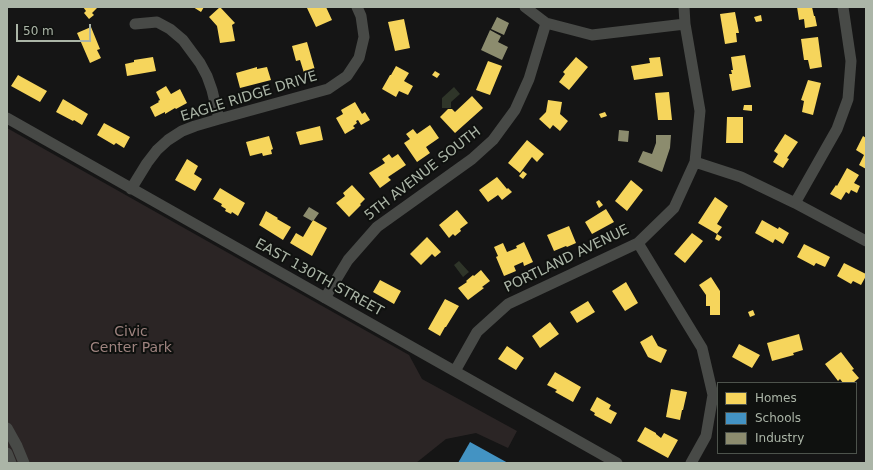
<!DOCTYPE html>
<html>
<head>
<meta charset="utf-8">
<style>
  body { margin:0 }
  #map { position:relative; width:873px; height:470px; overflow:hidden; background:#151515; font-family:"DejaVu Sans",sans-serif }
  canvas { display:block }
  .frame { position:absolute; inset:0; border:8px solid #abb5a7; pointer-events:none }
  .legend { position:absolute; left:717px; top:382px; width:140px; height:72px; box-sizing:border-box; background:#0f110f; border:1px solid #4d534c; margin:0; padding:5px 7px; list-style:none; font-size:12px; color:#abb5a7 }
  .legend li { display:flex; align-items:center; gap:8px; height:20px }
  .legend b { width:20px; border:1px solid #4d534c }
  .scale { position:absolute; left:16px; top:24px; width:75px; height:18px; box-sizing:border-box; border:2px solid #abb5a7; border-top:0; padding-left:5px; font-size:12px; line-height:14px; white-space:nowrap; color:#abb5a7; -webkit-text-stroke:3px #0f110f; paint-order:stroke }
</style>
</head>
<body>
<div id="map">
<canvas width="873" height="470"></canvas>
<div class="frame"></div>
<ul class="legend">
<li><b style="height:11px;background:#f6d55c"></b>Homes</li>
<li><b style="height:11px;background:#4393c3"></b>Schools</li>
<li><b style="height:11px;background:#8c8c6e"></b>Industry</li>
</ul>
<div class="scale">50 m</div>
</div>
<script>
const ctx = document.querySelector('canvas').getContext('2d');
ctx.lineJoin = 'round';
function fillPath(path, color) { ctx.fillStyle = color; ctx.fill(path, 'evenodd'); }
const shape = rows => new Path2D(rows.map(r => 'M' + r).join(''));
function stroke(path, color, width, dash) { ctx.strokeStyle = color; ctx.lineWidth = width; ctx.lineCap = dash ? 'butt' : 'round'; ctx.setLineDash(dash || []); ctx.stroke(path); }
function drawText(font, color, halo, rows, align = 'center') {
  ctx.font = font + ' "DejaVu Sans",sans-serif'; ctx.lineWidth = 4; ctx.setLineDash([]); ctx.textBaseline = 'middle'; ctx.strokeStyle = halo; ctx.fillStyle = color; for (const [text, x, y, turn = 0] of rows) {
    ctx.save(); ctx.translate(x, y); ctx.rotate((+turn || 0) * Math.PI / 180); ctx.textAlign = isNaN(turn) ? turn : align; if (halo) ctx.strokeText(text, 0, 0); ctx.fillText(text, 0, 0); ctx.restore();
  }
}
const green = shape([
  [7,128,409,355,422,379,517,431,508,448,476,433,446,439,416,463,7,463]
]);
const water = shape([
  [454,87,460,94,451,102,451,108,442,108,442,98],
  [459,261,469,272,463,277,454,265]
]);
const homes = shape([
  [83,7,97,7,97,8,92,13,94,15,89,19,84,13,86,11],
  [193,7,204,7,201,12],
  [220,7,235,23,232,25,235,41,220,43,217,26,209,17],
  [309,7,326,7,332,20,316,27,307,8],
  [797,7,812,7,814,16,815,16,817,26,805,28,804,19,799,20],
  [735,12,739,33,736,33,737,42,725,44,720,14],
  [761,15,762,21,756,22,754,17],
  [404,19,410,48,395,51,388,22],
  [91,27,100,49,97,50,101,58,90,63,77,33],
  [818,37,822,67,810,69,808,60,804,60,801,39],
  [307,42,315,70,304,73,300,60,296,61,292,46],
  [745,55,751,87,732,91,729,74,732,74,731,70,733,70,731,57],
  [153,57,156,71,127,76,125,64,134,62,134,60],
  [576,57,588,67,569,90,559,82,565,74,563,72],
  [660,57,663,76,634,80,631,66,650,63,649,58],
  [488,61,502,66,490,95,476,90],
  [396,66,409,73,404,81,413,86,408,95,399,91,396,97,382,89,390,75,391,75],
  [257,67,257,69,267,67,271,80,240,88,236,73],
  [435,71,440,74,437,78,432,75],
  [18,75,47,91,40,102,11,86],
  [808,80,821,83,813,115,802,112,804,101,801,100],
  [166,86,171,94,180,89,187,103,176,109,175,108,165,114,165,112,155,117,150,107,159,102,158,101,160,100,156,92],
  [669,92,672,120,658,120,655,93],
  [472,96,483,108,455,133,440,117,448,109,452,109,455,112],
  [63,99,88,114,82,125,74,120,73,121,56,112],
  [548,100,562,102,560,114,568,121,560,131,553,125,550,129,539,119,546,112],
  [355,102,362,114,365,112,370,120,361,125,358,120,356,121,357,123,353,126,355,128,345,134,336,118,343,114,341,110],
  [744,105,752,105,752,111,743,110],
  [605,112,607,116,601,118,599,114],
  [727,117,743,117,743,143,726,143],
  [104,123,130,137,124,148,116,143,114,145,97,135],
  [430,125,439,138,426,147,430,153,417,162,404,143,410,139,406,134,413,129,417,134],
  [320,126,323,140,300,145,296,132],
  [785,134,798,142,787,158,789,159,783,168,773,162,778,154,774,151],
  [269,136,273,149,271,150,272,154,263,156,262,153,250,156,246,142],
  [863,136,866,138,866,169,859,165,864,155,856,150],
  [527,140,544,154,537,162,532,157,520,173,508,163],
  [389,154,392,158,398,154,406,165,388,177,391,180,380,188,369,173,385,163,382,159],
  [187,159,198,166,194,174,202,179,195,191,175,180],
  [847,168,859,175,854,183,860,186,857,193,851,190,849,194,846,192,841,200,830,194,836,185,837,186],
  [523,171,527,174,523,179,519,176],
  [497,177,507,189,508,188,512,192,502,200,498,195,488,202,479,190],
  [631,180,643,190,627,211,615,201],
  [352,185,365,199,360,204,361,205,349,217,336,203,345,196,343,193],
  [220,188,245,203,238,216,232,212,231,214,225,211,226,209,221,206,222,204,213,199],
  [715,197,728,206,717,224,722,227,717,234,698,223],
  [599,200,603,205,599,208,596,202],
  [606,209,614,222,592,234,585,222],
  [457,210,468,223,460,229,461,231,455,236,453,234,449,238,439,225],
  [266,211,278,218,277,219,291,227,283,240,259,225],
  [313,220,327,228,312,256,290,243,296,233,303,237],
  [762,220,778,229,779,227,789,233,783,244,775,239,773,243,755,233],
  [569,226,576,243,567,247,566,246,554,251,547,235],
  [692,233,703,241,685,263,674,254],
  [717,234,722,237,719,241,715,239],
  [427,237,441,252,435,257,432,254,421,265,410,254],
  [524,242,533,262,524,266,523,262,514,266,516,271,504,276,496,257,498,256,494,247,503,243,507,252,517,248,516,246],
  [804,244,830,257,825,267,816,263,814,266,797,257],
  [844,263,866,274,866,276,861,285,853,281,851,284,837,276],
  [481,270,490,281,482,287,484,288,468,300,458,288,467,282,466,281,473,275,474,276],
  [711,277,720,291,720,315,710,315,710,306,706,306,706,295,699,285],
  [380,280,401,291,394,304,373,292],
  [626,282,638,303,625,311,612,291],
  [445,299,459,306,446,327,445,327,440,336,428,329],
  [588,301,595,312,577,323,570,312],
  [753,310,755,315,750,317,748,312],
  [550,322,559,334,540,348,532,336],
  [799,334,803,350,793,353,794,355,772,361,767,343],
  [652,335,658,346,667,350,661,363,648,357,640,342],
  [739,344,760,355,752,368,732,357],
  [507,346,524,358,516,370,498,359],
  [841,352,854,369,852,370,859,378,853,383,843,383,840,379,838,381,825,364],
  [555,372,581,387,573,402,555,392,557,390,547,385],
  [671,389,687,392,683,410,682,410,680,420,666,417],
  [597,397,611,405,609,409,617,413,611,424,594,415,595,413,590,410],
  [645,427,656,433,656,434,661,438,664,433,678,440,668,458,637,441]
]);
const schools = shape([
  [470,442,508,463,458,463]
]);
const industry = shape([
  [497,17,509,23,504,35,491,29],
  [490,30,501,36,498,42,508,47,502,60,481,50],
  [619,130,629,131,628,142,618,141],
  [656,135,671,135,670,148,662,172,638,162,643,151,652,154,656,143],
  [309,207,319,213,314,220,313,220,312,221,303,216]
]);
const minor = shape([
  [525,7,546,23,592,35,685,24],
  [135,24,157,22,170,29,183,40,200,63,207,76,212,90,219,119],
  [7,118,617,463],
  [695,162,741,177,795,203,866,241],
  [131,189,147,163,157,150,168,140,182,131,195,126,219,119,328,89,347,76,359,58,364,37,361,16,357,7],
  [795,203,837,129,848,99,851,61,843,7],
  [638,243,702,348,713,395,706,436,691,463],
  [325,298,348,260,377,227,472,159,493,140,515,110,529,79,546,23],
  [455,371,477,332,508,304,638,243,674,208,695,162,700,111,685,24,684,7],
  [7,428,17,446,24,463],
  [7,453,11,463]
]);
const streetNames = [
  ["EAGLE RIDGE DRIVE",249,97,-17],
  ["5TH AVENUE SOUTH",423,174,-38],
  ["PORTLAND AVENUE",567,259,-26],
  ["EAST 130TH STREET",319,278,29]
];
const parkNames = [
  ["Civic",131,332],
  ["Center Park",131,348]
];
fillPath(green, '#2b2525');
fillPath(water, '#2f3529');
fillPath(homes, '#f6d55c');
fillPath(schools, '#4393c3');
fillPath(industry, '#8c8c6e');
stroke(minor, '#484a47', 11);
drawText('14px', '#abb5a7', '#0f110f', streetNames);
drawText('14px', '#9e837f', '#0f110f', parkNames);
</script>
</body>
</html>
